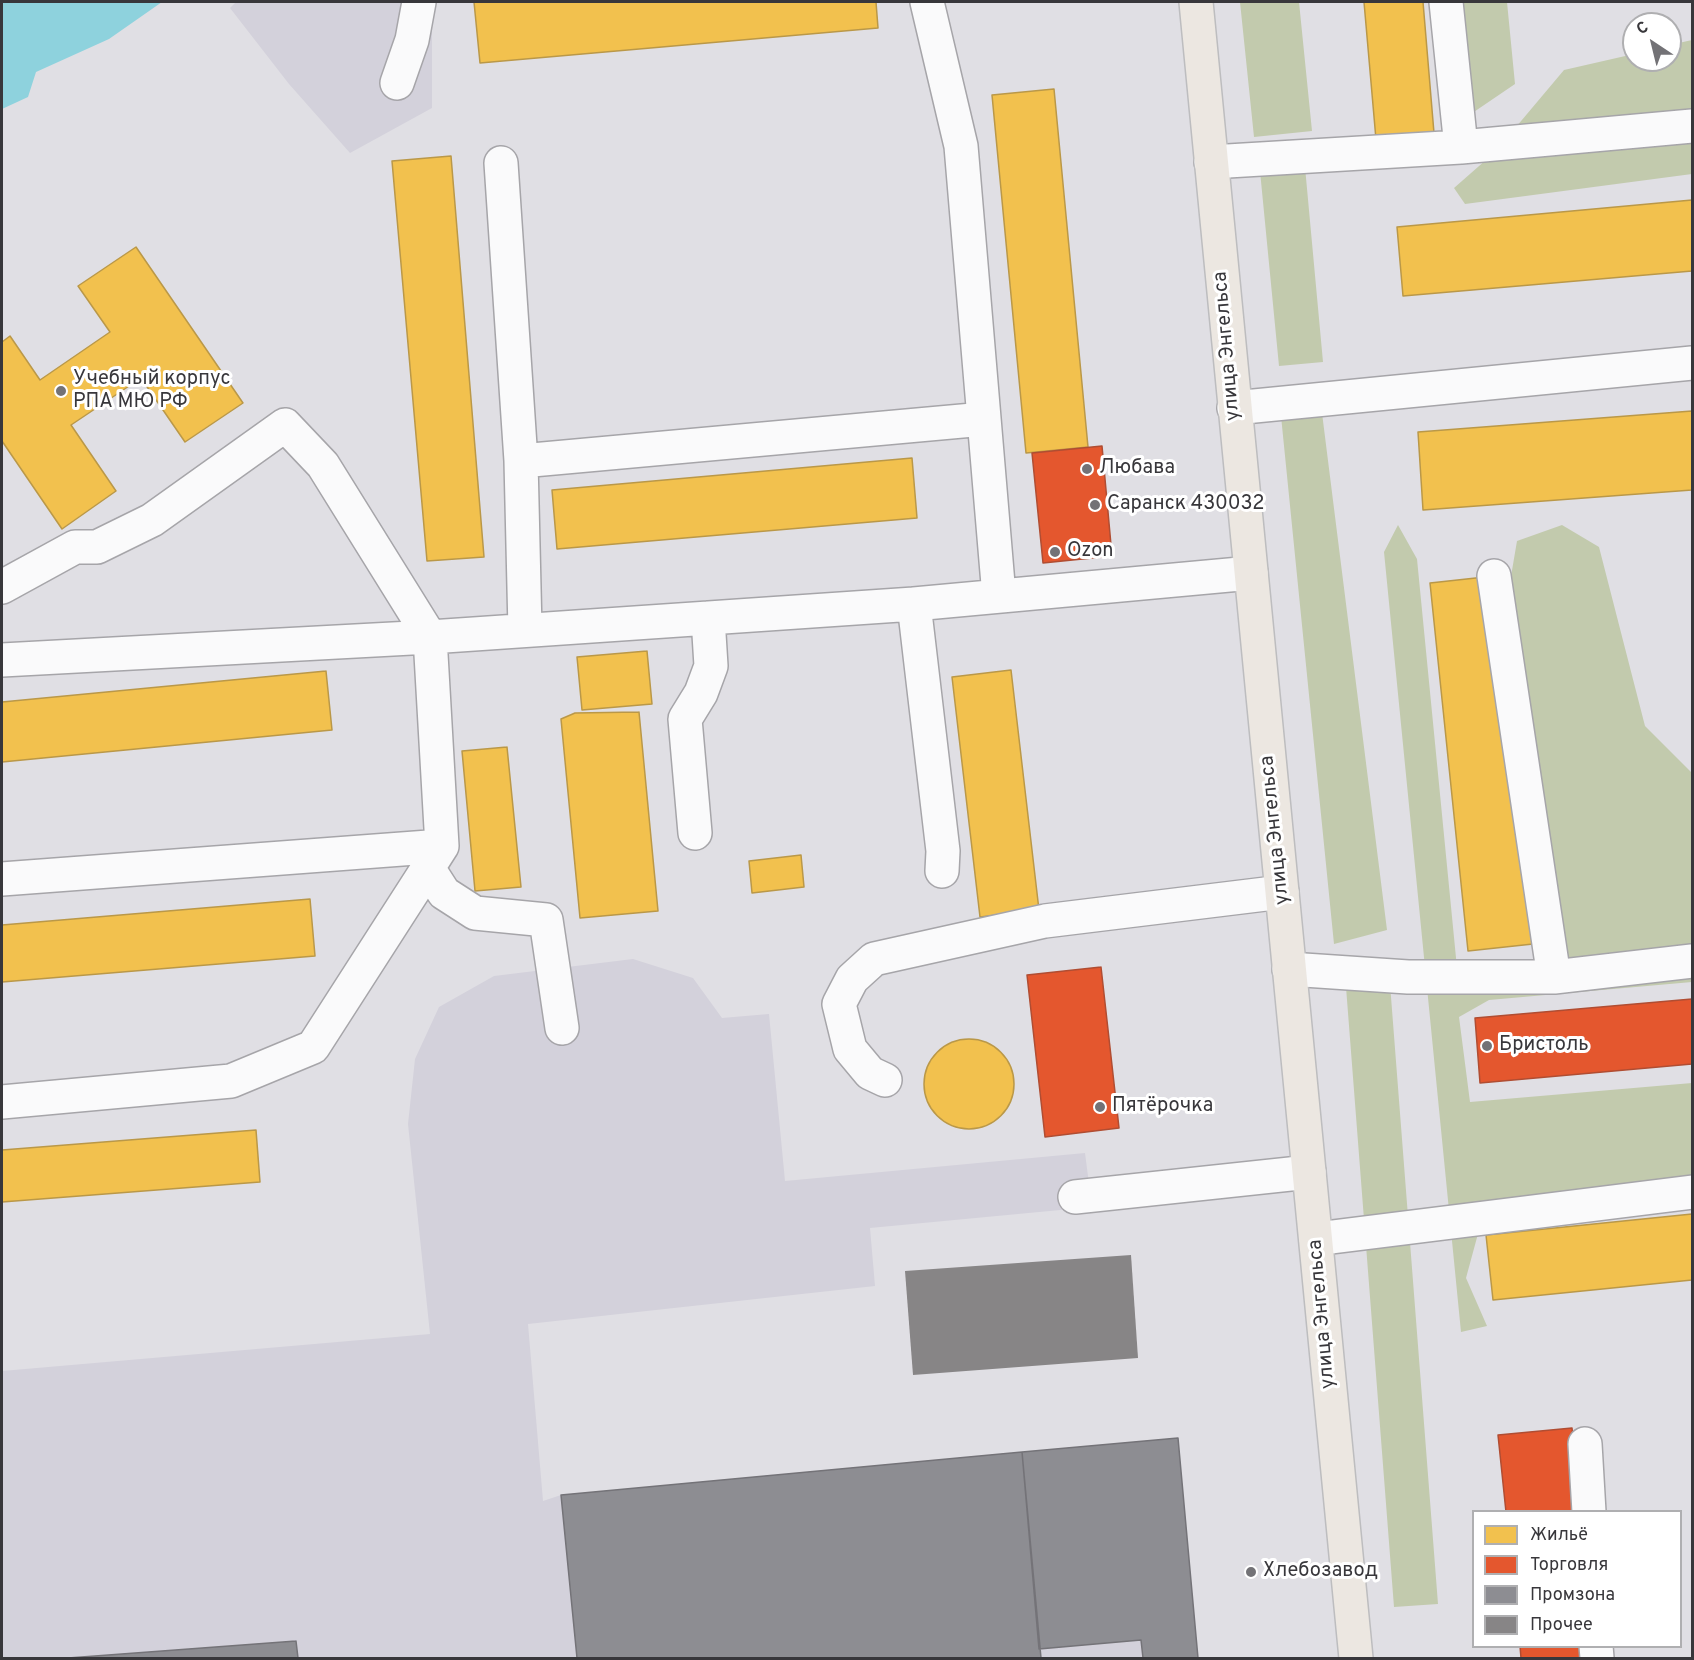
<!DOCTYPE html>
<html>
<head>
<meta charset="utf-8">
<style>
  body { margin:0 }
  #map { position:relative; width:1694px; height:1660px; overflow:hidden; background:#e0dfe4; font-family:Overpass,sans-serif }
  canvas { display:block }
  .frame { position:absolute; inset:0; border:3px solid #38373b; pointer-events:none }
  .legend { position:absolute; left:1472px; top:1510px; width:210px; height:138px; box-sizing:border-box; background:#fff; border:2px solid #afafb1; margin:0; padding:8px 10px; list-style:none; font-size:18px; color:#38373b }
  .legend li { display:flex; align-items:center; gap:12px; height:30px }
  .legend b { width:30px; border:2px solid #afafb1 }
  .north { position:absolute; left:1622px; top:12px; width:60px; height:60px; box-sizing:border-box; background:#fff; border:2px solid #afafb1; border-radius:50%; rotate:325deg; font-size:16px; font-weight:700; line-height:24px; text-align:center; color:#38373b }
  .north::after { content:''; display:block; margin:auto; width:21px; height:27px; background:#737276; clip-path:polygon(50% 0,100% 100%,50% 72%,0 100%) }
</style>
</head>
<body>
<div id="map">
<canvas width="1694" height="1660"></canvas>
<div class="frame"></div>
<ul class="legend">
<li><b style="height:16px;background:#f2c14e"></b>Жильё</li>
<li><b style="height:16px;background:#e4572e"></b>Торговля</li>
<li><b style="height:16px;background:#8d8d92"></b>Промзона</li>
<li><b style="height:16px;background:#878586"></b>Прочее</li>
</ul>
<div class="north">С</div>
</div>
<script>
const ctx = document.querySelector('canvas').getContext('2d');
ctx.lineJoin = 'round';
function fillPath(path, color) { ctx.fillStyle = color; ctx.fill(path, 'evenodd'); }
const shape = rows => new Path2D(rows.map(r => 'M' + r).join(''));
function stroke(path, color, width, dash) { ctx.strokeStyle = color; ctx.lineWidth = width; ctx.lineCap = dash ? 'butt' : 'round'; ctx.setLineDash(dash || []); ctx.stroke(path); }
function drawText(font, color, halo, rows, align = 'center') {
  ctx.font = font + ' Overpass,sans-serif'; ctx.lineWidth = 6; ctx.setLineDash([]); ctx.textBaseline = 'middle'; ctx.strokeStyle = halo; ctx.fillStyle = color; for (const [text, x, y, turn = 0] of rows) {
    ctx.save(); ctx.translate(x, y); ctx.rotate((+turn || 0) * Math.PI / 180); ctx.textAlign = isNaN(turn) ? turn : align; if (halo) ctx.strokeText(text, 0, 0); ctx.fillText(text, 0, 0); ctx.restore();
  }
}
const built = shape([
  [236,2,432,2,432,108,350,153,289,84,230,8],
  [633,959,693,978,722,1018,769,1014,785,1181,1085,1153,1092,1207,870,1228,875,1286,528,1324,543,1501,561,1495,1178,1438,1198,1658,2,1658,2,1371,430,1334,408,1124,415,1059,439,1007,494,976]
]);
const green = shape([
  [1240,2,1299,2,1312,131,1254,137],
  [1452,2,1507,2,1515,84,1465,118],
  [1692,40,1692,174,1465,204,1454,188,1495,152,1564,70,1634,54,1634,60,1670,60,1670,45],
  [1305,167,1323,362,1279,366,1260,171],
  [1321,405,1387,930,1334,944,1280,406],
  [1398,525,1417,559,1457,968,1532,965,1552,927,1509,588,1517,541,1562,525,1599,547,1645,726,1692,773,1692,982,1489,1000,1459,1017,1470,1102,1692,1083,1692,1196,1482,1219,1466,1278,1487,1326,1461,1332,1384,552],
  [1390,984,1438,1604,1394,1607,1346,987]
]);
const water = shape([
  [2,2,162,2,109,39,36,72,28,97,2,109]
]);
const homes = shape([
  [474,2,876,2,878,28,480,63,474,2],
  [1364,2,1423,2,1435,145,1377,151,1364,2],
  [1054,89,1088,447,1026,453,992,95,1054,89],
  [451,156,484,557,427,561,392,161,451,156],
  [1692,200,1692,271,1403,296,1397,227,1692,200],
  [136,247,243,403,185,442,141,378,71,425,116,491,62,529,2,441,2,342,10,336,40,380,110,332,78,286,136,247],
  [1692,411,1692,490,1423,510,1418,432,1692,411],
  [912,458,917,518,557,549,552,490,912,458],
  [1494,576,1533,944,1468,951,1430,583,1494,576],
  [647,651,652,704,582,710,577,657,647,651],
  [1011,670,1039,910,980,917,952,677,1011,670],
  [326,671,332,730,2,762,2,702,326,671],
  [639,712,658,911,580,918,561,719,575,713,639,712],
  [507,747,521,887,475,891,462,751,507,747],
  [801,855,804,887,752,893,749,861,801,855],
  [310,899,315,956,2,982,2,925,310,899],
  '924 1084a45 45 0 1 1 90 0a45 45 0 1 1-90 0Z',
  [256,1130,260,1182,2,1202,2,1150,256,1130],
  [1692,1214,1692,1280,1493,1300,1486,1235,1692,1214]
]);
const shops = shape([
  [1102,446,1112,556,1043,563,1032,453,1102,446],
  [1101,967,1119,1128,1045,1137,1027,975,1101,967],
  [1692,999,1692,1064,1480,1083,1475,1018,1692,999],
  [1572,1428,1580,1512,1506,1512,1498,1435,1572,1428],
  [1520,1646,1594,1646,1595,1658,1521,1658,1520,1646]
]);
const industry = shape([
  [1178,1438,1198,1658,1143,1658,1141,1640,1039,1649,1022,1452,1178,1438],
  [1022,1452,1041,1658,577,1658,561,1495,1022,1452],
  [296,1641,298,1658,68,1658,296,1641]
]);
const building = shape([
  [1131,1255,1138,1358,913,1375,905,1271]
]);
const minor = shape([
  [927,2,961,146,999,596],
  [1446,2,1461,147,1692,126],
  [397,83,412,40,419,2],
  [1211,162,1461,147],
  [501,163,521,461,525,630],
  [1234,408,1692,363],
  [521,461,984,419],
  [1494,576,1554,977],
  [2,587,75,547,97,547,152,520,285,425,323,465,430,637,2,660],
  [914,604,943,851,942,871],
  [695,833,685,719,701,693,711,666,708,618],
  [2,879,442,846],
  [1289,969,1408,977,1554,977,1692,961],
  [562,1028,546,920,475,913,444,893,428,868,442,846,430,637,914,604,1251,573],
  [885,1080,870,1073,850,1049,839,1004,852,979,874,959,1045,921,1282,892],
  [2,1102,231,1081,313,1047,428,868],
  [1075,1197,1309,1172],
  [1316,1239,1692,1192],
  [1585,1444,1589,1512],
  [1596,1646,1597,1658]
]);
const major = shape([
  [1196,2,1356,1658]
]);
const markers = [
  [61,391,6,"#737276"],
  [1087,469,6,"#737276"],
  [1095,505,6,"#737276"],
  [1055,552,6,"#737276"],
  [1487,1046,6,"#737276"],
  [1100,1107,6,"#737276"],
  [1251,1572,6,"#737276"]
];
const streetNames = [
  ["улица Энгельса",1228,346,-95],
  ["улица Энгельса",1276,830,-96],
  ["улица Энгельса",1323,1314,-95]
];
const poiNames = [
  ["Учебный корпус",73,380],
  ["РПА МЮ РФ",73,403],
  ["Любава",1099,469],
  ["Саранск 430032",1107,505],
  ["Ozon",1067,552],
  ["Бристоль",1499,1046],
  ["Пятёрочка",1112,1107],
  ["Хлебозавод",1263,1572]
];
fillPath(built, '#d3d1db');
fillPath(green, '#c2caad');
fillPath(water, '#8ed2dd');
fillPath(homes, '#f2c14e');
stroke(homes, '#ba9848', 1.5);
fillPath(shops, '#e4572e');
stroke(shops, '#b04d32', 1.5);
fillPath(industry, '#8d8d92');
stroke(industry, '#747378', 1.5);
fillPath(building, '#878586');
stroke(minor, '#a6a5a9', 36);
stroke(major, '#bdbdbf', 36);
stroke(minor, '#fafafb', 33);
stroke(major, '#ece7e1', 33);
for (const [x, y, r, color] of markers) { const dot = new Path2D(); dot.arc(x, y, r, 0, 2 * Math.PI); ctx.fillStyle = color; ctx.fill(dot); stroke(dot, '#fff', 2); }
drawText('20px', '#38373b', '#fff', streetNames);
drawText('20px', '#38373b', '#fff', poiNames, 'left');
</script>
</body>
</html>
